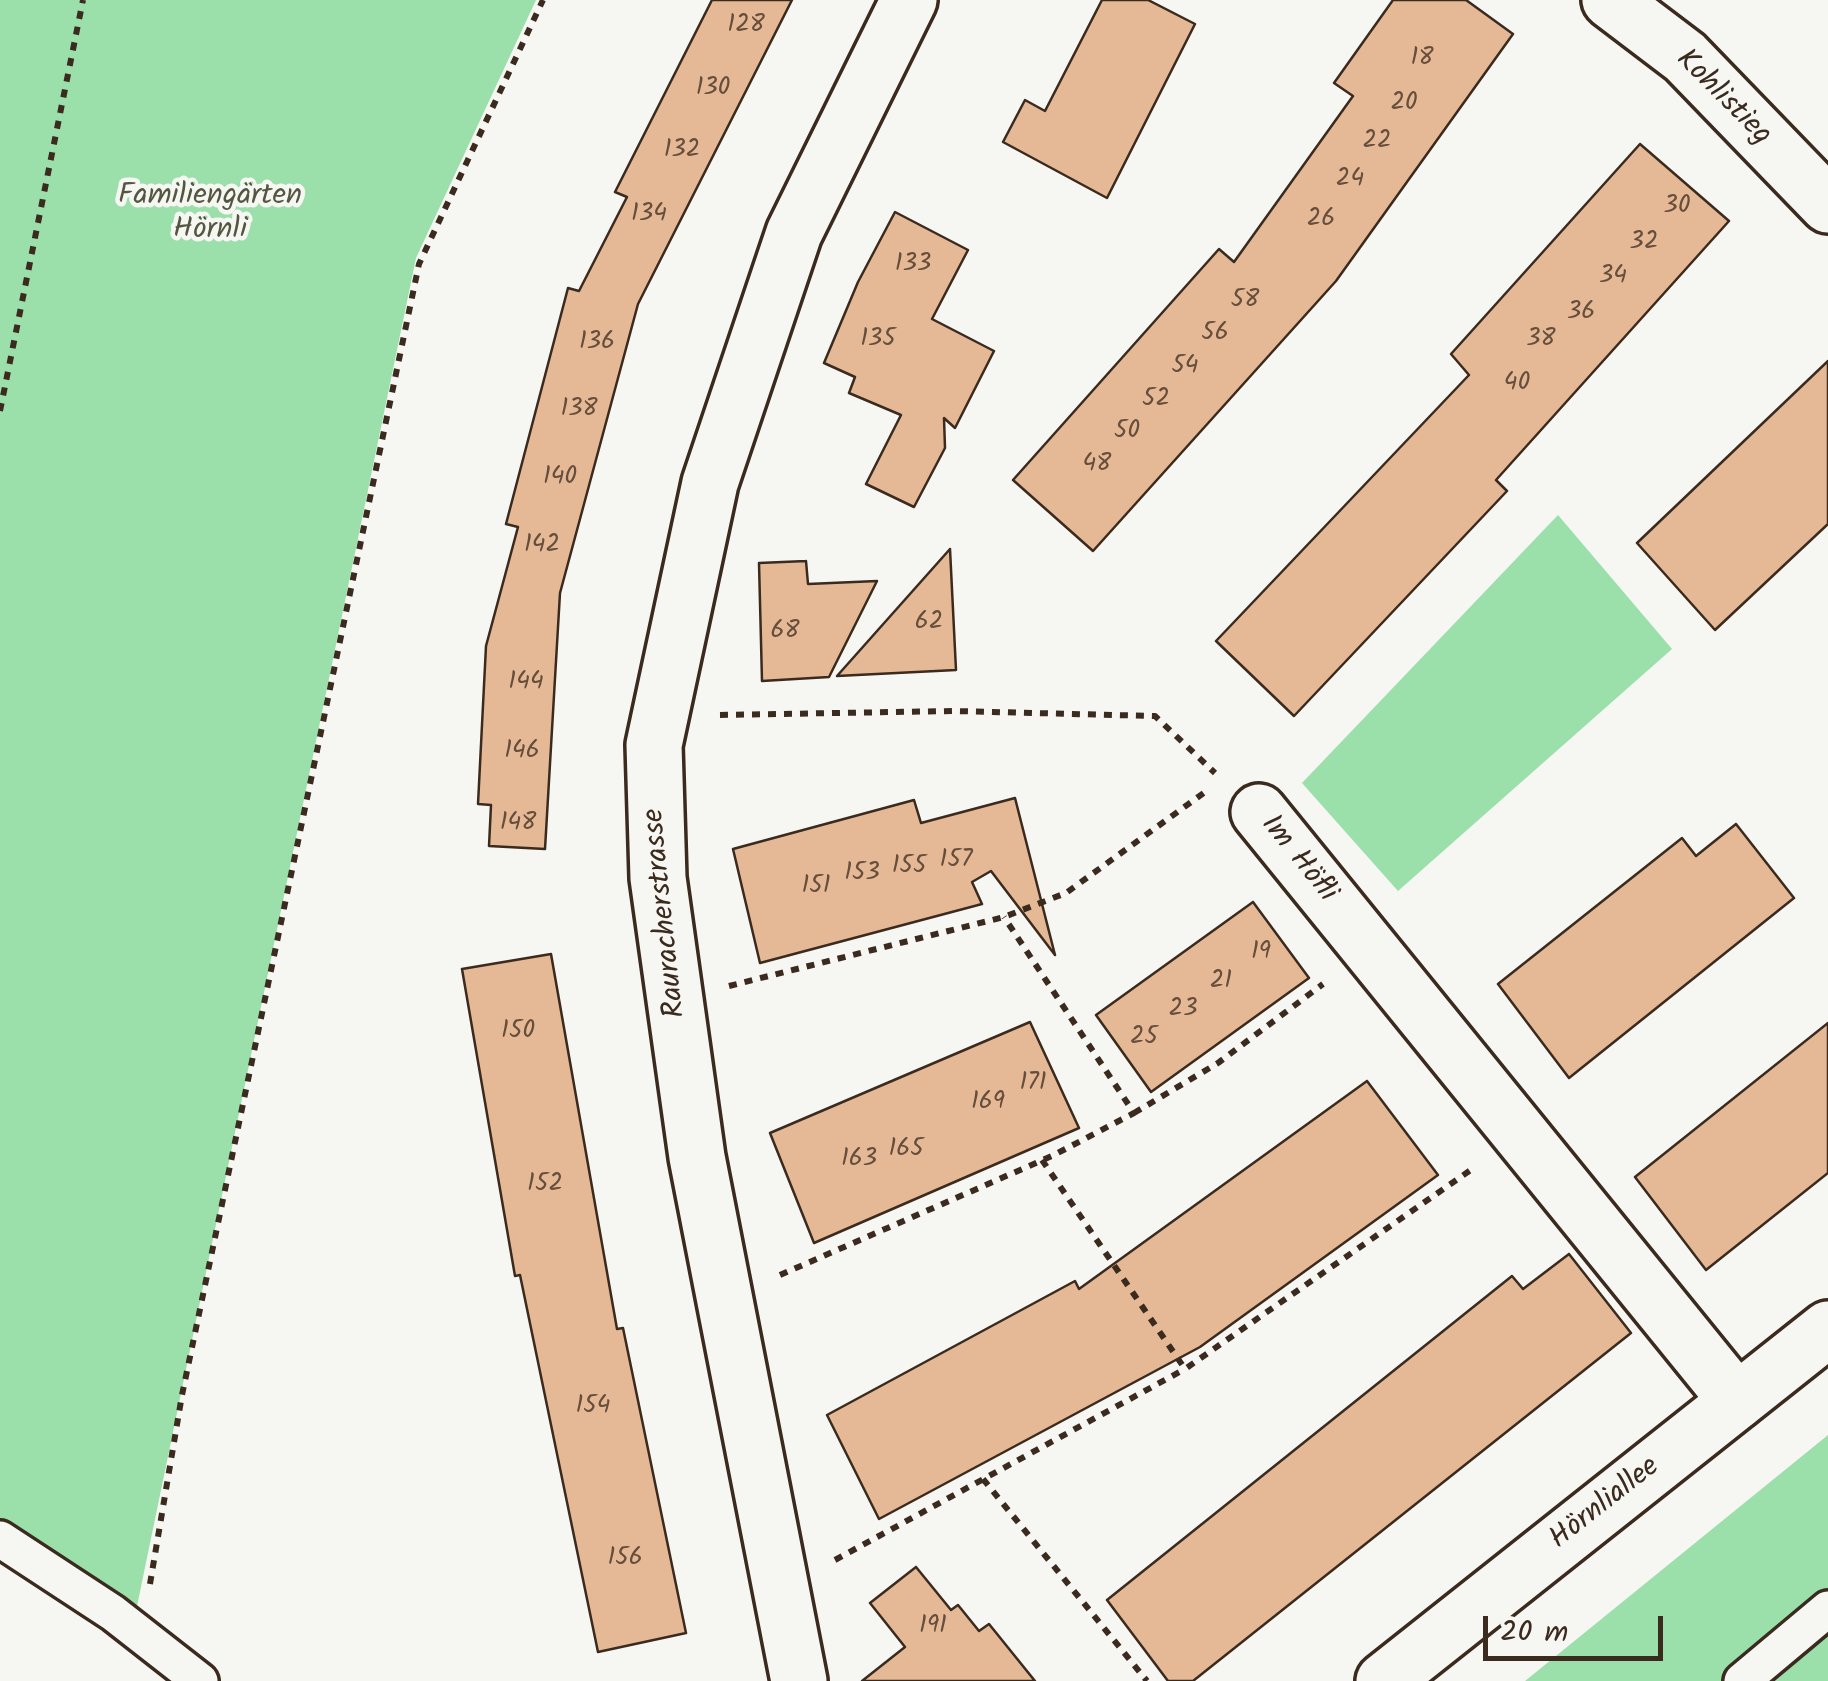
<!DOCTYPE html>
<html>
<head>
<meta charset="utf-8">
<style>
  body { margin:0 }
  #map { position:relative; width:1828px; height:1681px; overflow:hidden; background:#f6f6f2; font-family:Kalam,sans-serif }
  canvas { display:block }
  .scale { position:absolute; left:1483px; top:1616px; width:180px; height:45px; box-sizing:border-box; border:5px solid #3b2a1e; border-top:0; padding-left:12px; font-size:30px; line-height:35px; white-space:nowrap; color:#3b2a1e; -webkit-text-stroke:8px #f6f6f2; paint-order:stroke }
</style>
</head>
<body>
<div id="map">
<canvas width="1828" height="1681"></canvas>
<div class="scale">20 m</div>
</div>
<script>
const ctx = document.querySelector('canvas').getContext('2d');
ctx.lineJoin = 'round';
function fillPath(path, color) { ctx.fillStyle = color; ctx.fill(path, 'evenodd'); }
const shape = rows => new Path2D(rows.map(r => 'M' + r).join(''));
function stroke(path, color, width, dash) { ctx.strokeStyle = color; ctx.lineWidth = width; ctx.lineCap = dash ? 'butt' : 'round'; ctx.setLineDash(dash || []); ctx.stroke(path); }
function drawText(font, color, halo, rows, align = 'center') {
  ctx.font = font + ' Kalam,sans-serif'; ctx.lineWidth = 9; ctx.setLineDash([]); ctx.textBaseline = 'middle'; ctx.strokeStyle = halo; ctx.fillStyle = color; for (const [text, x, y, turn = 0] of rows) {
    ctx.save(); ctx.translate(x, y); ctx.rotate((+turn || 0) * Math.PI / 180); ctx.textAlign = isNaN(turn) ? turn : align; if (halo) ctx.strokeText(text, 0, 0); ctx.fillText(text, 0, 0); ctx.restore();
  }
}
const green = shape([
  [0,0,536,0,416,258,137,1606,0,1521],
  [1558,515,1672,649,1398,891,1302,783],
  [1828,1435,1828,1681,1525,1681,1567,1647]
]);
const building = shape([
  [712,0,792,0,638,304,560,593,545,849,489,846,491,805,478,804,486,646,518,527,506,524,568,288,579,291,627,197,615,192,712,0],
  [1102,0,1148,0,1195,24,1107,198,1003,142,1025,100,1045,111,1102,0],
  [1393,0,1466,0,1513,34,1336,281,1093,551,1013,480,1219,249,1234,262,1353,96,1334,83,1393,0],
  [1640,144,1729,221,1496,480,1507,491,1294,716,1216,641,1469,375,1451,354,1640,144],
  [895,212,968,250,932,319,994,351,955,428,944,418,945,448,914,507,866,484,901,415,849,393,855,377,824,363,858,282,895,212],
  [1828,361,1828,524,1715,630,1637,543,1828,361],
  [950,549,956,670,837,676,950,549],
  [806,561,808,584,877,581,829,677,762,681,759,563,806,561],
  [1015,798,1055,955,991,871,972,882,982,904,760,963,733,849,914,800,921,823,1015,798],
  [1736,824,1794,898,1569,1078,1498,984,1682,838,1696,856,1736,824],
  [1253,902,1309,978,1151,1092,1096,1015,1253,902],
  [551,954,617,1329,623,1328,686,1633,598,1652,520,1275,515,1276,462,969,551,954],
  [1030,1022,1079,1128,814,1243,770,1133,1030,1022],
  [1828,1023,1828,1173,1706,1270,1635,1177,1828,1023],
  [1367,1081,1438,1175,1200,1347,879,1519,827,1415,1075,1281,1079,1289,1367,1081],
  [1569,1254,1631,1333,1193,1681,1168,1681,1107,1600,1512,1276,1523,1289,1569,1254],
  [916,1567,951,1610,958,1605,979,1631,989,1624,1035,1681,862,1681,905,1647,870,1603,916,1567]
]);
const path = shape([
  [0,411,83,0],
  [720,715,953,711,1155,716,1215,773],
  [729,986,1004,917,1066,893,1205,792],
  [1134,1113,1218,1063,1323,984],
  [1042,1160,1185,1369,1475,1167],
  [780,1275,1052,1156,1134,1113,1004,917],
  [983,1479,1147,1681],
  [835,1560,1185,1369],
  [150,1584,182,1395,419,264,543,0]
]);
const service = shape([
  [0,1539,113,1613,200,1681],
  [1742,1681,1828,1609]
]);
const minor = shape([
  [1259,812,1737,1401],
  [799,1681,697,1157,658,878,654,745,710,483,794,233,909,0]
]);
const tertiary = shape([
  [1610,0,1685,57,1828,205],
  [1384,1681,1828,1329]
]);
const numberNames = [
  ["128",746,27],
  ["18",1422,60],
  ["130",713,90],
  ["20",1404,105],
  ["22",1377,143],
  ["132",682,152],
  ["24",1350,181],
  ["30",1677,208],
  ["134",649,216],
  ["26",1321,221],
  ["32",1644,244],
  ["133",913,266],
  ["34",1613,278],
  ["58",1245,302],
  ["36",1581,314],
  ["56",1215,335],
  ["135",878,341],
  ["38",1541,341],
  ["136",597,344],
  ["54",1185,368],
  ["40",1517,385],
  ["52",1156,401],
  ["138",579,411],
  ["50",1127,433],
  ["48",1097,466],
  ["140",560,479],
  ["142",542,547],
  ["62",929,624],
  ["68",785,633],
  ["144",526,684],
  ["146",522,753],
  ["148",518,825],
  ["157",956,862],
  ["155",909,868],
  ["153",862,875],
  ["151",816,888],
  ["19",1261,954],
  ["21",1221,983],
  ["23",1183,1011],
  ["150",518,1033],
  ["25",1144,1039],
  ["171",1033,1085],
  ["169",988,1104],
  ["165",906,1151],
  ["163",859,1161],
  ["152",545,1186],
  ["154",593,1408],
  ["156",625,1560],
  ["191",933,1628]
];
const streetNames = [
  ["Kohlistieg",1722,99,45],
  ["Im Höfli",1297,860,51],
  ["Rauracherstrasse",667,913,-96],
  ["Hörnliallee",1606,1505,-38]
];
const parkNames = [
  ["Familiengärten",210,198],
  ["Hörnli",210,232]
];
fillPath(green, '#9bdfaa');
fillPath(building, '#e6b996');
stroke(building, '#3b2a1e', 2.5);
stroke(service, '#3b2a1e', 42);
stroke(minor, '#3b2a1e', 62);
stroke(tertiary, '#3b2a1e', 62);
stroke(path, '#3b2a1e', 6, [8, 8]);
stroke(service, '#f6f6f2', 35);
stroke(minor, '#f6f6f2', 55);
stroke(tertiary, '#f6f6f2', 55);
drawText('25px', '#664e3c', null, numberNames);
drawText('30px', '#3b2a1e', '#f6f6f2', streetNames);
drawText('30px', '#535741', '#f6f6f2', parkNames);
</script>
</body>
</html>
